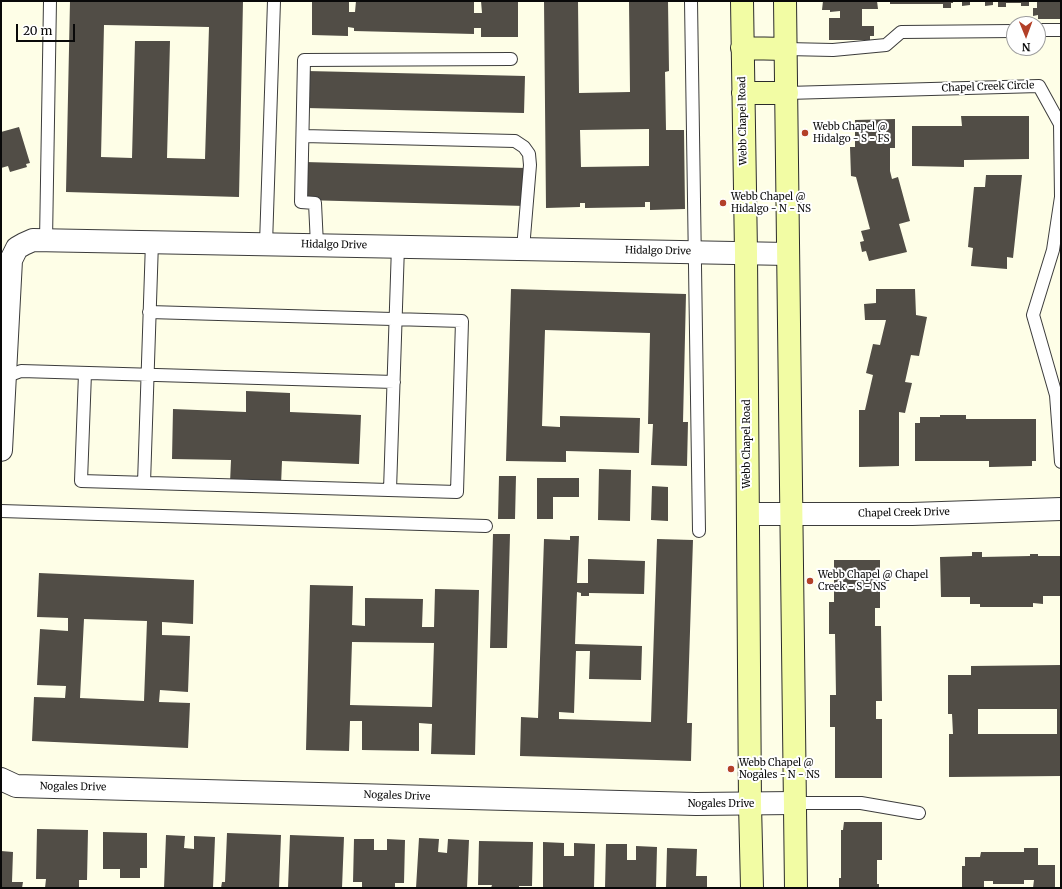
<!DOCTYPE html>
<html>
<head>
<meta charset="utf-8">
<style>
  body { margin:0 }
  #map { position:relative; width:1062px; height:889px; overflow:hidden; background:#fefee7; font-family:Merriweather,serif }
  canvas { display:block }
  .frame { position:absolute; inset:0; border:2px solid #090909; pointer-events:none }
  .north { position:absolute; left:1006px; top:16px; width:40px; height:40px; box-sizing:border-box; background:#fff; border:1px solid #9d9d9d; border-radius:50%; rotate:179deg; font-size:11px; font-weight:700; line-height:16px; text-align:center; color:#090909 }
  .north::after { content:''; display:block; margin:auto; width:14px; height:18px; background:#b34028; clip-path:polygon(50% 0,100% 100%,50% 72%,0 100%) }
  .scale { position:absolute; left:16px; top:24px; width:59px; height:18px; box-sizing:border-box; border:2px solid #090909; border-top:0; padding-left:5px; font-size:12px; line-height:14px; white-space:nowrap; color:#090909; -webkit-text-stroke:3px #fff; paint-order:stroke }
</style>
</head>
<body>
<div id="map">
<canvas width="1062" height="889"></canvas>
<div class="frame"></div>
<div class="north">N</div>
<div class="scale">20 m</div>
</div>
<script>
const ctx = document.querySelector('canvas').getContext('2d');
ctx.lineJoin = 'round';
function fillPath(path, color) { ctx.fillStyle = color; ctx.fill(path, 'evenodd'); }
const shape = rows => new Path2D(rows.map(r => 'M' + r).join(''));
function stroke(path, color, width, dash) { ctx.strokeStyle = color; ctx.lineWidth = width; ctx.lineCap = dash ? 'butt' : 'round'; ctx.setLineDash(dash || []); ctx.stroke(path); }
function drawText(font, color, halo, rows, align = 'center') {
  ctx.font = font + ' Merriweather,serif'; ctx.lineWidth = 4; ctx.setLineDash([]); ctx.textBaseline = 'middle'; ctx.strokeStyle = halo; ctx.fillStyle = color; for (const [text, x, y, turn = 0] of rows) {
    ctx.save(); ctx.translate(x, y); ctx.rotate((+turn || 0) * Math.PI / 180); ctx.textAlign = isNaN(turn) ? turn : align; if (halo) ctx.strokeText(text, 0, 0); ctx.fillText(text, 0, 0); ctx.restore();
  }
}
const building = shape([
  [70,1,243,1,239,197,66,192],
  [104,25,209,27,205,159,167,158,170,41,135,41,132,158,101,157],
  [312,1,349,1,349,12,355,12,356,1,474,1,474,13,482,13,481,1,518,1,518,37,481,37,481,28,474,28,474,34,354,31,354,28,348,27,348,36,312,35],
  [544,1,578,1,579,93,630,92,629,1,668,1,669,71,665,72,666,130,684,130,685,209,650,210,650,202,645,202,645,207,585,208,585,203,580,203,580,207,546,208],
  [649,129,649,166,581,167,580,130],
  [823,1,877,1,878,9,862,9,862,26,874,26,874,36,870,36,870,40,829,40,829,18,840,18,840,11,830,12,830,10,822,10],
  [890,1,953,1,953,3,951,3,951,8,943,8,943,4,890,4],
  [962,1,970,1,970,5,962,6],
  [985,1,993,1,993,5,985,6],
  [998,1,1029,1,1029,6,1021,6,1021,3,1006,3,1006,7,998,7],
  [1037,1,1061,1,1061,19,1038,19,1038,15,1033,16,1033,8,1037,8],
  [307,71,525,76,524,113,306,108],
  [961,116,1029,116,1029,159,964,160,964,167,912,166,912,126,962,126],
  [895,119,895,148,890,148,890,171,892,179,898,177,910,221,899,224,907,252,869,261,866,251,862,252,860,242,864,241,861,231,870,229,856,177,851,176,850,147,855,147,855,120],
  [19,127,30,163,26,164,27,167,10,172,8,166,1,168,1,132],
  [305,162,526,168,525,206,304,200],
  [986,175,1022,175,1013,258,1007,257,1007,269,971,266,973,248,968,247,974,187,985,187],
  [511,289,686,294,683,422,688,422,687,466,651,465,653,424,648,424,650,333,545,330,542,426,560,427,560,416,640,418,639,453,566,451,566,462,506,461],
  [876,289,915,289,916,315,927,317,919,356,911,355,905,382,912,383,905,413,899,412,899,466,859,467,859,410,865,410,873,375,866,373,873,344,880,345,886,320,865,320,864,304,876,303],
  [246,391,290,393,290,412,361,415,359,464,282,461,281,485,230,483,231,460,172,459,173,409,246,412],
  [940,415,966,415,966,419,1036,419,1036,461,1032,461,1032,466,989,467,989,461,915,461,915,423,920,423,920,417,940,417],
  [599,469,631,470,630,521,598,520],
  [499,476,516,476,515,519,498,519],
  [537,478,579,478,579,497,553,497,553,519,537,519],
  [652,486,668,487,668,521,651,520],
  [493,534,510,534,507,648,490,648],
  [570,536,579,536,577,583,588,583,588,559,645,561,644,594,589,593,589,596,581,596,581,593,577,592,575,644,642,646,641,680,589,679,590,651,576,651,574,713,559,712,559,719,651,722,657,539,693,540,687,723,692,723,691,761,520,756,521,717,538,718,544,539,570,540],
  [972,552,982,552,982,557,1030,556,1030,554,1038,554,1038,556,1061,556,1061,596,1043,596,1043,604,1033,603,1033,607,980,607,980,604,970,604,970,597,941,597,940,557,972,556],
  [834,560,880,560,880,608,875,608,875,626,881,626,882,701,876,701,876,719,882,719,882,778,835,778,835,727,830,727,830,695,836,695,835,634,829,634,829,602,834,602],
  [39,573,194,580,193,624,162,622,162,635,190,636,188,692,160,690,159,702,190,703,188,748,32,741,34,697,65,698,66,686,37,685,40,629,68,631,68,618,37,617],
  [84,619,147,621,144,701,80,698],
  [310,585,353,586,352,625,365,626,365,598,423,599,422,627,434,627,435,589,479,590,475,755,431,754,432,724,419,723,419,751,362,750,362,721,350,721,349,751,306,750],
  [352,642,434,643,432,707,350,705],
  [1061,665,1061,776,949,777,949,734,953,734,952,714,948,714,948,675,971,675,971,666],
  [978,709,1057,709,1057,734,978,734],
  [844,822,882,822,882,860,877,860,877,884,879,884,879,888,839,888,839,878,841,878,841,830,843,830],
  [37,829,88,830,87,880,79,880,79,888,45,888,46,879,36,879],
  [103,832,147,833,147,868,140,868,140,878,120,878,120,869,103,869],
  [227,833,281,835,279,888,221,888,222,882,225,882],
  [166,835,185,836,184,848,194,849,194,836,215,837,213,888,164,888],
  [290,835,344,837,342,888,288,888],
  [419,838,439,839,438,852,447,853,448,839,469,840,467,888,416,888],
  [354,839,374,839,374,850,387,850,387,839,405,840,404,883,395,883,395,888,362,888,362,882,353,882],
  [479,841,533,842,532,886,519,886,519,888,491,888,492,885,478,885],
  [543,842,564,843,564,856,574,856,574,843,595,844,594,888,543,888],
  [606,844,627,844,627,860,636,860,636,846,657,847,656,888,605,888],
  [667,848,697,849,696,876,707,876,707,888,666,888],
  [1024,848,1038,848,1038,865,1055,865,1055,888,1033,888,1034,880,1024,880,1024,884,993,884,993,881,984,881,984,888,962,888,962,866,965,866,965,857,980,857,981,852,1024,852],
  [1,851,13,852,12,882,23,882,22,888,1,888]
]);
const lane = shape([
  [691,1,699,531],
  [1038,30,1061,30],
  [786,49,833,50,886,45,901,32,1014,31],
  [787,93,1039,86,1060,124,1061,197,1053,250,1033,315,1056,395,1061,462],
  [303,136,515,141,524,147,529,154,530,165,523,249],
  [46,240,50,1],
  [266,244,274,1],
  [317,245,315,203,301,202,304,60,511,59],
  [85,373,81,481,457,492,462,321,149,312],
  [5,377,21,371,394,382],
  [144,483,152,242],
  [390,490,398,246],
  [1,511,486,526],
  [794,803,861,803,919,813]
]);
const street = shape([
  [1,450,11,260,17,248,24,244,33,240,788,254],
  [748,514,912,514,1061,509],
  [1,779,16,786,696,804,794,803]
]);
const secondary = shape([
  [742,1,746,253,750,804,752,888],
  [785,1,796,888],
  [742,48,786,49],
  [743,93,787,93]
]);
const markers = [
  [805,133,4,"#b34028"],
  [723,203,4,"#b34028"],
  [810,581,4,"#b34028"],
  [731,769,4,"#b34028"]
];
const streetNames = [
  ["Chapel Creek Circle",988,87,-2],
  ["Webb Chapel Road",743,121,-91],
  ["Hidalgo Drive",334,245,1],
  ["Hidalgo Drive",658,251,1],
  ["Webb Chapel Road",747,444,-90],
  ["Chapel Creek Drive",904,513,-1],
  ["Nogales Drive",73,787,1],
  ["Nogales Drive",397,796,2],
  ["Nogales Drive",721,804]
];
const poiNames = [
  ["Webb Chapel @",813,127],
  ["Hidalgo - S - FS",813,139],
  ["Webb Chapel @",731,197],
  ["Hidalgo - N - NS",731,209],
  ["Webb Chapel @ Chapel",818,575],
  ["Creek - S - NS",818,587],
  ["Webb Chapel @",739,763],
  ["Nogales - N - NS",739,775]
];
fillPath(building, '#514d46');
stroke(lane, '#3c3c3c', 14);
stroke(street, '#3c3c3c', 24);
stroke(secondary, '#2b2b2b', 24);
stroke(lane, '#fff', 12);
stroke(street, '#fff', 22);
stroke(secondary, '#f2fca4', 22);
for (const [x, y, r, color] of markers) { const dot = new Path2D(); dot.arc(x, y, r, 0, 2 * Math.PI); ctx.fillStyle = color; ctx.fill(dot); stroke(dot, '#fff', 1.5); }
drawText('10px', '#090909', '#fff', streetNames);
drawText('10px', '#090909', '#fff', poiNames, 'left');
</script>
</body>
</html>
